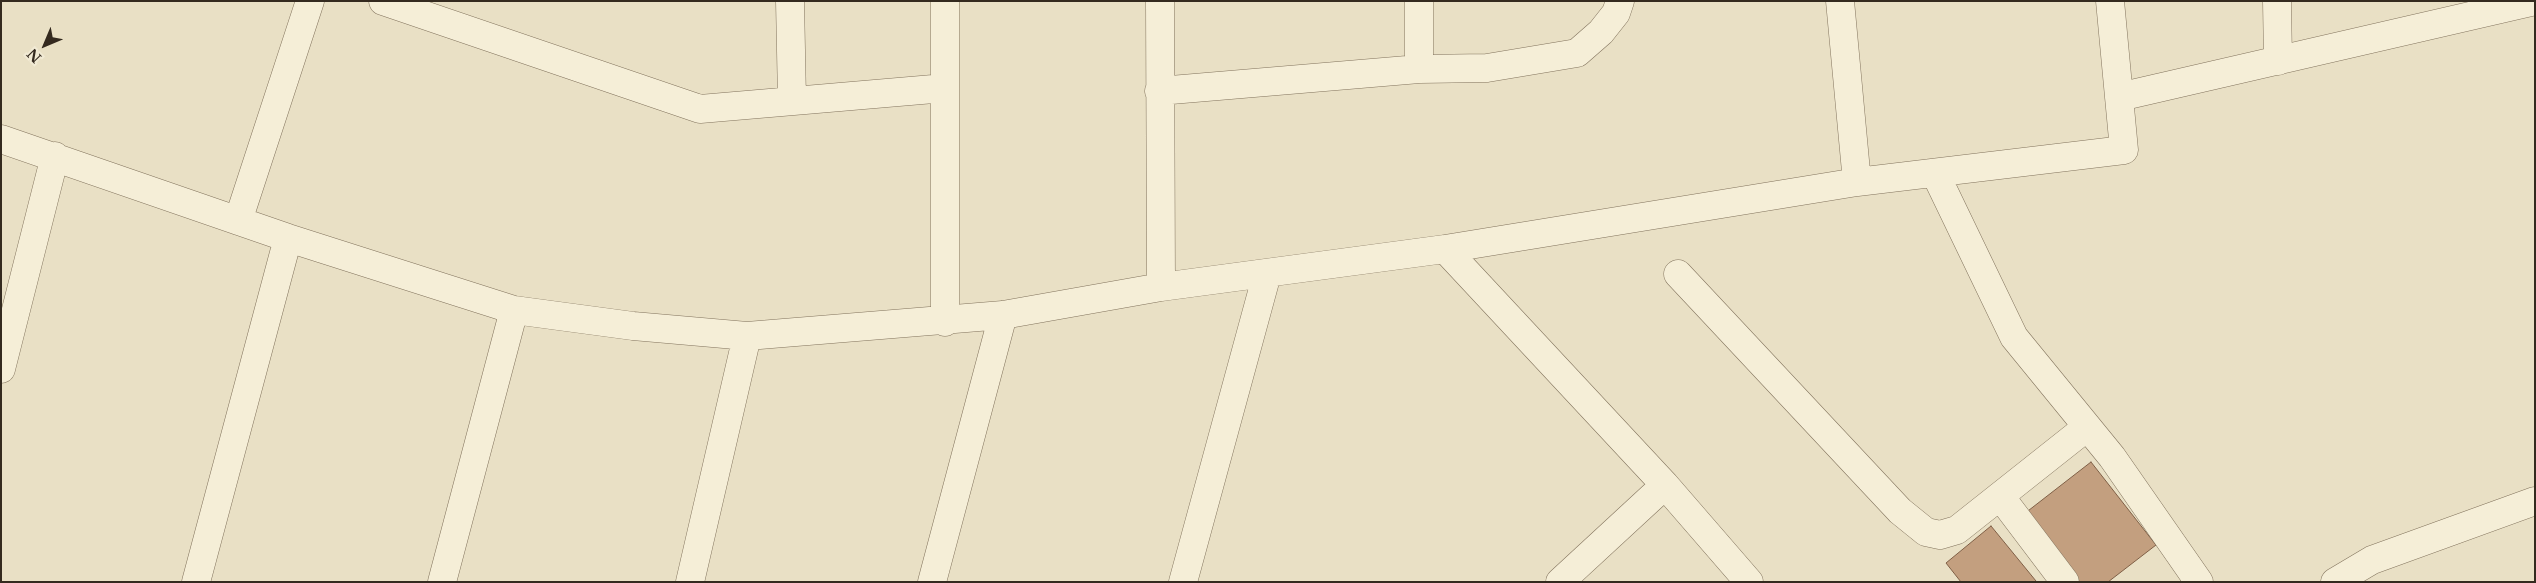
<!DOCTYPE html>
<html>
<head>
<meta charset="utf-8">
<style>
  body { margin:0 }
  #map { position:relative; width:2536px; height:583px; overflow:hidden; background:#e9e0c5; font-family:"Libre Baskerville",serif }
  canvas { display:block }
  .frame { position:absolute; inset:0; border:2px solid #342a1f; pointer-events:none }
  .north { position:absolute; left:20px; top:20px; width:50px; height:50px; -webkit-text-stroke:4px #f1ead4; paint-order:stroke; rotate:225deg; font-size:14px; font-weight:700; line-height:20px; text-align:center; color:#342a1f }
  .north::after { content:''; display:block; margin:auto; width:18px; height:22px; background:#342a1f; clip-path:polygon(50% 0,100% 100%,50% 72%,0 100%) }
</style>
</head>
<body>
<div id="map">
<canvas width="2536" height="583"></canvas>
<div class="frame"></div>
<div class="north">N</div>
</div>
<script>
const ctx = document.querySelector('canvas').getContext('2d');
ctx.lineJoin = 'round';
function fillPath(path, color) { ctx.fillStyle = color; ctx.fill(path, 'evenodd'); }
const shape = rows => new Path2D(rows.map(r => 'M' + r).join(''));
function stroke(path, color, width, dash) { ctx.strokeStyle = color; ctx.lineWidth = width; ctx.lineCap = dash ? 'butt' : 'round'; ctx.setLineDash(dash || []); ctx.stroke(path); }
const building = shape([
  [2091,462,2156,545,2108,582,2076,582,2024,514,2091,462],
  [1991,526,2036,581,2034,582,1961,582,1946,563,1991,526]
]);
const street = shape([
  [383,1,700,109,945,88],
  [790,1,792,100],
  [1160,1,1161,287],
  [1840,1,1857,182],
  [2277,1,2278,61],
  [1419,69,1419,1],
  [1159,91,1419,69,1487,68,1577,53,1601,32,1616,13,1620,1],
  [2119,97,2535,1],
  [1,139,288,238,514,310,633,326,747,336,1003,315,1161,287,1445,249,1857,182,2124,150,2110,1],
  [1935,173,2014,337,2112,457,2199,582],
  [238,221,310,1],
  [1445,249,1665,485,1749,582],
  [1678,274,1900,511,1926,532,1940,535,1957,530,2087,427],
  [945,322,945,1],
  [1,369,55,156],
  [2000,496,2065,582],
  [196,582,288,238],
  [442,582,514,310],
  [690,582,747,336],
  [932,582,1003,315],
  [1183,582,1267,274],
  [1560,582,1665,485],
  [2335,582,2372,560,2535,501]
]);
fillPath(building, '#c39f7f');
stroke(building, '#7f5f46', 1);
stroke(street, '#82735d', 29);
stroke(street, '#f5eed7', 28);
</script>
</body>
</html>
